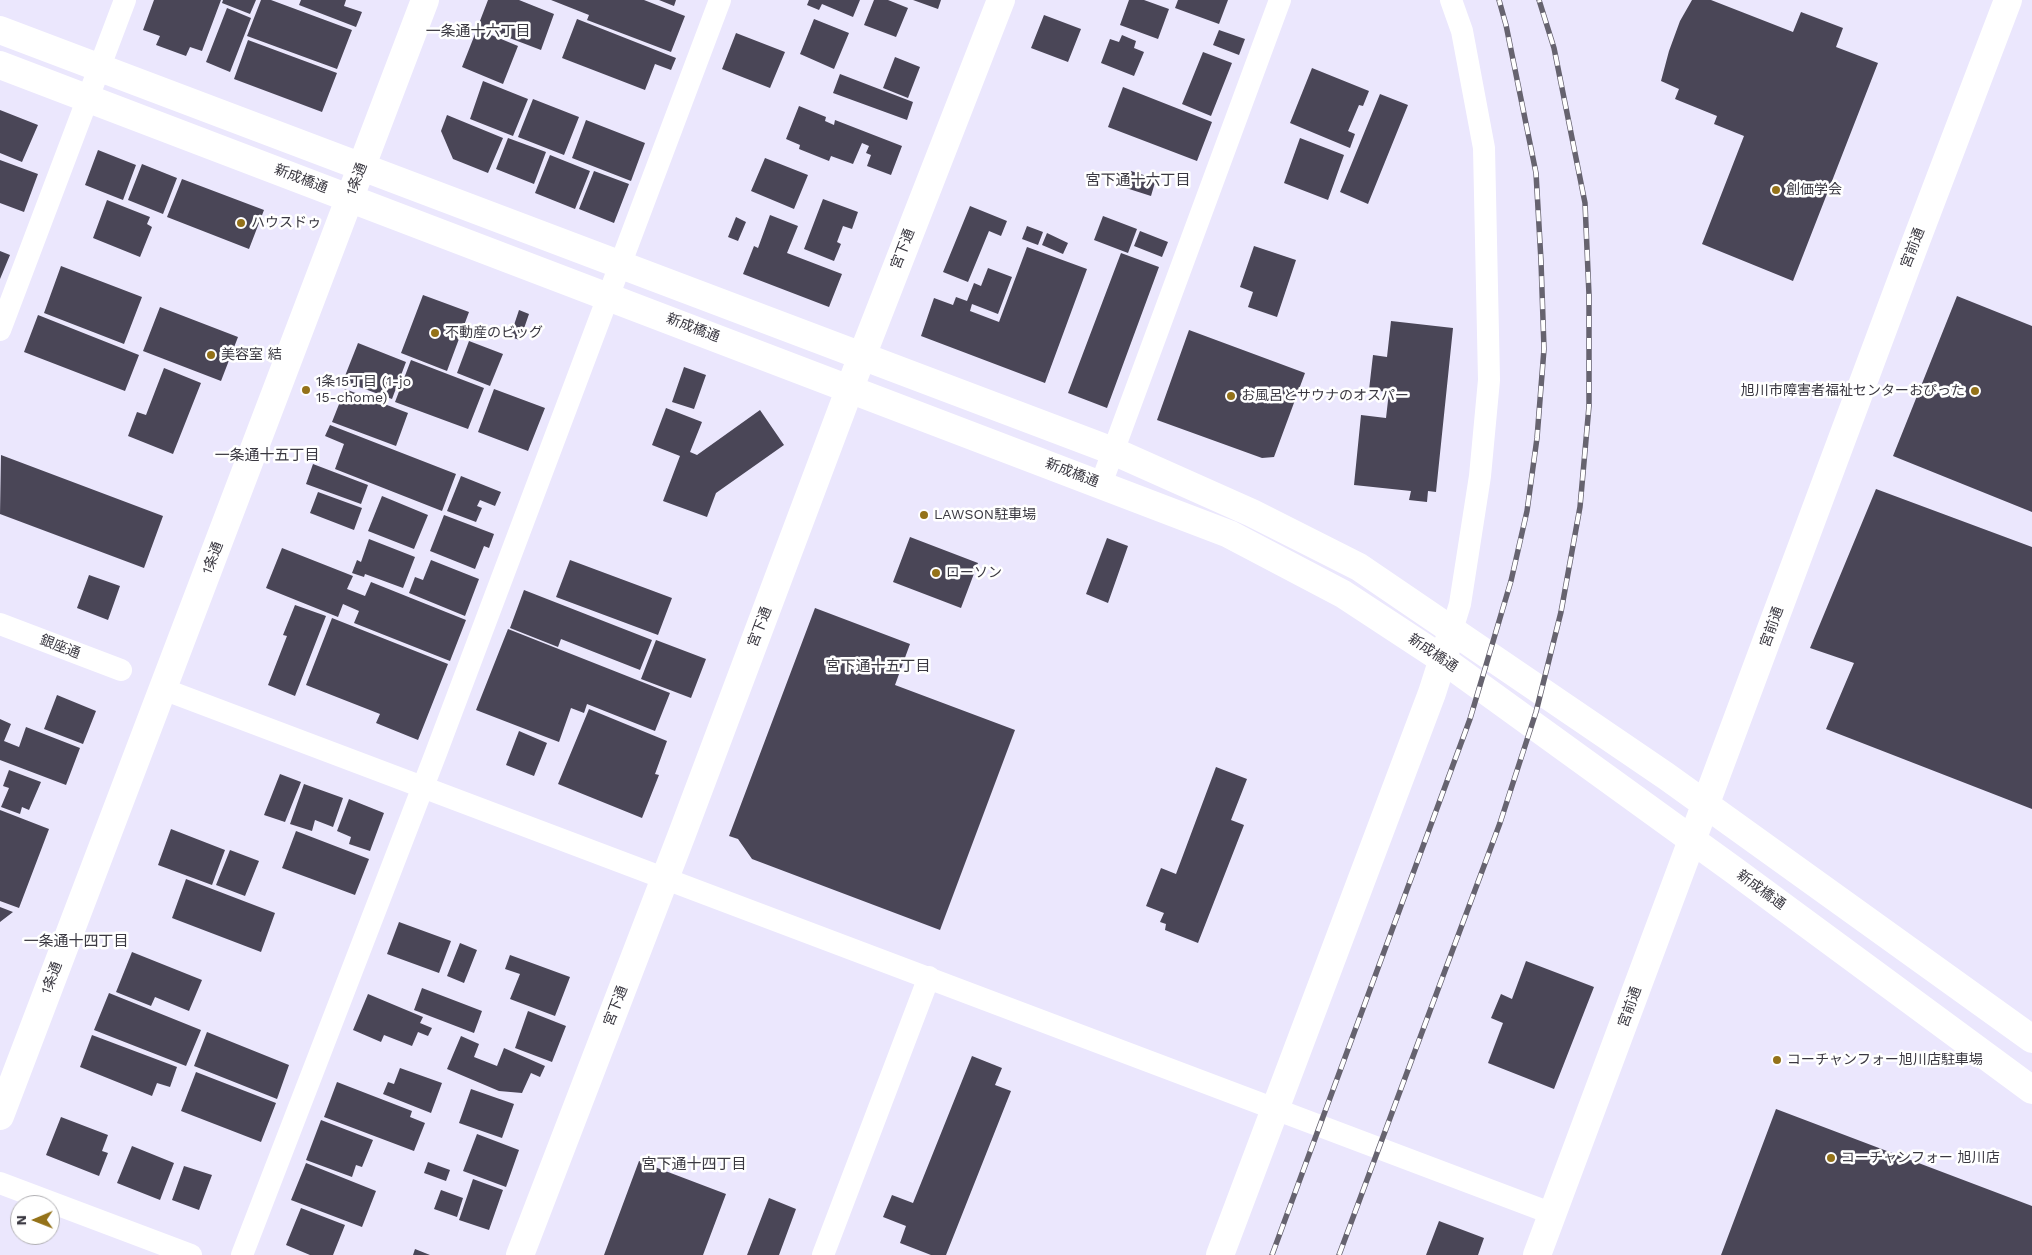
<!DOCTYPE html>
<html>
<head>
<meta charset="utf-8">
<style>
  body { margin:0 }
  #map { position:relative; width:2032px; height:1255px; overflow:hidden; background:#ebe7fd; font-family:"Work Sans",sans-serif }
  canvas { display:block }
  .north { position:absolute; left:10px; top:1195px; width:50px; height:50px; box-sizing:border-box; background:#fff; border:1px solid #b0afb3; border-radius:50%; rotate:269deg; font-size:14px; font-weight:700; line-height:20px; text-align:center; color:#3a3841 }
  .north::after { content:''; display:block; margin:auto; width:18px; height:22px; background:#947219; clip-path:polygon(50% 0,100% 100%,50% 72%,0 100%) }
</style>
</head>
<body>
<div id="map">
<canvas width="2032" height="1255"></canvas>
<div class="north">N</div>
</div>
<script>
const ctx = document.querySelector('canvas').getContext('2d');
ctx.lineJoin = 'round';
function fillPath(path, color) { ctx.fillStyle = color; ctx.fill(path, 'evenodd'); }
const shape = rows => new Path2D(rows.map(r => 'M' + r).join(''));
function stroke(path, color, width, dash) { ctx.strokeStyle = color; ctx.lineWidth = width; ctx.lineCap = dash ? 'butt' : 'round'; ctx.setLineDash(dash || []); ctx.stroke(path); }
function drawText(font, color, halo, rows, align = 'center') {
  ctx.font = font + ' "Work Sans","Noto Sans JP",sans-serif'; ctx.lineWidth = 5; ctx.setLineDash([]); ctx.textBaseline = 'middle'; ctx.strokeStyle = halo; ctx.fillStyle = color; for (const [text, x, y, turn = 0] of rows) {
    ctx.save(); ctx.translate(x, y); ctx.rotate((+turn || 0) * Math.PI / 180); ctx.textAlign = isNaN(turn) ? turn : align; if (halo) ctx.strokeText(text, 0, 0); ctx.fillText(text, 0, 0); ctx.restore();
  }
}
const building = shape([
  [154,0,221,0,202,51,190,47,186,56,156,45,160,36,143,30],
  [223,0,256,0,250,14,222,3],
  [261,0,271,0,352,30,337,69,247,36],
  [301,0,346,0,344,6,362,12,356,27,299,5],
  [488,0,519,0,554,14,541,50,478,26],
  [551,0,644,0,685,16,671,52,587,20,589,15],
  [659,0,676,0,674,6],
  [809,0,860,0,853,17,822,4,819,10,807,5],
  [874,0,888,0,908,8,896,37,864,25],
  [913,0,941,0,938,9],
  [1129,0,1144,0,1169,9,1158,39,1120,25],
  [1178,0,1228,0,1219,24,1175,8],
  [1692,0,1711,0,1793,32,1801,12,1843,28,1836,47,1878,63,1793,281,1702,244,1744,136,1714,124,1717,116,1675,99,1679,89,1661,81,1669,51,1680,21],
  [227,8,251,18,230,72,206,62],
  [1044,15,1081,29,1068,62,1031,48],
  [577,19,676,58,671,70,655,64,645,90,562,58],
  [814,19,849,33,834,69,800,54],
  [477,29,518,46,503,84,462,67],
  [1219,30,1245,39,1239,55,1213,45],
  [736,33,785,52,770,88,722,69],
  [1122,35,1136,41,1134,48,1144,52,1134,76,1101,63,1110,39,1119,42],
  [248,40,337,73,322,112,234,79],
  [1203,52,1232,63,1211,116,1182,104],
  [895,57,920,67,908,98,883,88],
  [1312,68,1369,91,1363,106,1359,105,1348,131,1355,134,1350,148,1290,123],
  [840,74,913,102,907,120,833,93],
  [483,81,528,99,513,136,470,119],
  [1123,87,1212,122,1197,161,1108,127],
  [1380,94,1408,105,1368,204,1340,192],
  [533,99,579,117,564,155,518,137],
  [799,106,826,117,825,121,834,125,835,120,902,146,891,175,867,166,871,155,866,153,869,146,862,143,853,164,831,156,829,161,799,149,800,145,786,139],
  [0,110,38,125,22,162,0,153],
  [447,115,503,138,488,173,453,159,441,131],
  [586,120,645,143,631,181,572,158],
  [508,138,546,152,534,184,496,169],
  [1300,138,1344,155,1328,200,1284,183],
  [98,150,136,165,123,200,85,185],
  [550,155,590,171,575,209,535,193],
  [765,158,808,175,794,209,751,191],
  [0,160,38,174,24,212,0,203],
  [142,164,177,178,163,214,128,200],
  [594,171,629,184,614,223,579,209],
  [1131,171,1156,179,1151,196,1126,188],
  [182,179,264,210,249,249,167,217],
  [823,199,858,212,852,229,843,226,837,242,841,244,834,261,804,249],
  [107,200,150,217,147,224,152,227,140,257,93,238],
  [970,206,1007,221,1001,236,989,231,968,282,943,272],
  [770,215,798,226,787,253,842,274,829,307,743,274,754,246,758,248],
  [1103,216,1137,229,1128,253,1094,240],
  [736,217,746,222,738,241,728,237],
  [1027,226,1043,232,1038,245,1022,239],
  [1140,231,1168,242,1162,257,1134,246],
  [1047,233,1068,243,1063,254,1042,245],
  [1254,246,1296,260,1277,317,1248,307,1253,292,1240,287],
  [1027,247,1087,269,1045,383,921,336,934,298,953,305,956,297,967,301,974,283,981,286,988,268,1012,277,998,314,972,304,970,311,999,322],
  [0,251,10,255,0,279],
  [1121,253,1159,267,1107,408,1068,393],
  [61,266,142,297,124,344,44,313],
  [423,295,469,312,447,371,401,353],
  [1957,296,2032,326,2032,512,1893,456],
  [160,307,238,337,221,381,143,351],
  [519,310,529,314,520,340,510,337],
  [38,315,139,355,125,391,24,352],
  [1391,321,1453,328,1436,492,1428,491,1427,502,1409,500,1411,491,1354,485,1361,415,1386,418,1389,392,1369,390,1373,355,1387,357],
  [1189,330,1305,373,1274,457,1262,458,1157,420],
  [469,341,503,354,490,386,457,373],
  [358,343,406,362,392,399,343,381],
  [411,360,484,388,468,429,395,402],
  [684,367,706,375,694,409,672,402],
  [164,368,201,383,173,454,128,436,137,412,146,415],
  [345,389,408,413,396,446,332,422],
  [494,389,545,408,528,451,478,432],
  [666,408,702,422,690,452,697,455,760,410,784,445,716,493,707,517,663,501,680,456,652,445],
  [330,425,456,474,442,511,335,469,344,444,325,436],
  [1,455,163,516,144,568,0,514],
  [313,464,368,485,361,504,306,484],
  [461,476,501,492,495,506,480,500,477,506,482,508,476,522,447,511],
  [1876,489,2032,547,2032,809,1826,729,1854,663,1810,648],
  [318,492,362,508,354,530,310,513],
  [382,496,428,515,414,549,368,531],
  [444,515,494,534,489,548,484,546,475,569,430,551],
  [910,537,978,563,961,608,893,582],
  [1107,538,1128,546,1108,603,1086,594],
  [369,539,415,557,403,588,365,574,364,577,352,573,357,560,361,562],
  [282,548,353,576,347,589,365,596,371,582,466,620,450,661,354,623,359,611,343,604,338,617,266,588],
  [431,560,479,579,465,616,409,593,415,577,423,580],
  [570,560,672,598,658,635,556,597],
  [89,575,120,586,108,620,77,608],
  [524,590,652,640,640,670,561,639,558,647,510,628],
  [295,605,326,616,295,696,268,685,287,636,283,635],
  [815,608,910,644,895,685,1015,730,940,930,752,859,738,839,729,836],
  [332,618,448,664,418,740,376,723,380,714,306,685],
  [508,629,670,693,655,731,587,704,584,713,571,708,559,742,476,710],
  [656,640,706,659,691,698,641,679],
  [57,695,96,711,83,744,44,729],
  [589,709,667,741,655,774,659,775,642,818,558,784],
  [0,719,11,724,4,741,19,747,26,727,80,748,66,785,0,760],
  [519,731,547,743,534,776,506,765],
  [1216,767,1247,779,1231,820,1244,825,1198,943,1165,930,1166,924,1160,922,1164,913,1146,906,1161,868,1176,874],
  [9,770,41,782,29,810,22,807,20,814,1,807,9,788,3,786],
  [280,774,301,782,285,822,264,815],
  [304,784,343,798,333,827,315,820,312,831,290,824],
  [349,799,384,813,370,851,349,844,351,837,337,831],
  [0,810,49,829,19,908,0,901],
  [171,829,225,850,212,885,158,865],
  [296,831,369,859,355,895,282,868],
  [230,850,259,861,245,896,216,885],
  [186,879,275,913,261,952,172,918],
  [0,907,13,912,0,922],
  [399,922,451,941,439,973,387,954],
  [460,943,477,950,464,983,447,976],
  [132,952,202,980,189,1011,155,997,151,1006,116,992],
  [510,955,570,977,555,1016,510,999,520,974,505,969],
  [1526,961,1594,987,1554,1089,1488,1063,1503,1023,1491,1018,1501,994,1512,999],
  [422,988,482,1011,474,1033,414,1010],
  [109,993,201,1030,186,1066,94,1030],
  [368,994,423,1017,420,1023,432,1028,428,1036,418,1032,412,1046,384,1035,381,1042,353,1030],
  [528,1011,566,1026,552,1062,515,1048],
  [207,1032,289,1065,277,1099,194,1066],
  [92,1035,177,1067,170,1087,157,1083,152,1096,80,1067],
  [461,1036,479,1044,474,1057,497,1066,504,1048,545,1066,540,1077,531,1073,522,1093,499,1091,447,1069],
  [972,1056,1002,1068,995,1085,1011,1091,946,1255,931,1255,900,1243,906,1226,883,1217,892,1195,913,1203],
  [400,1068,442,1083,431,1113,383,1094,388,1082,394,1084],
  [196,1072,276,1103,261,1142,181,1111],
  [337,1082,412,1111,410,1117,425,1123,414,1151,324,1117],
  [471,1089,514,1104,502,1138,459,1123],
  [1776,1109,2032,1206,2032,1255,1721,1255],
  [61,1117,108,1135,102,1151,108,1153,99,1176,46,1155],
  [321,1120,373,1140,362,1167,356,1165,352,1177,306,1160],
  [477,1134,519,1150,506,1187,463,1171],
  [132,1146,174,1163,160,1200,117,1183],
  [639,1161,726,1194,703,1255,604,1255],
  [428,1162,450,1170,446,1181,424,1173],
  [306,1163,376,1191,362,1227,291,1200],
  [184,1166,212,1175,199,1210,172,1200],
  [473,1179,503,1190,489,1230,459,1220],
  [441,1190,463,1198,457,1217,434,1209],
  [769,1198,796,1209,779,1255,747,1255],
  [301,1208,345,1225,333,1255,310,1255,286,1245],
  [1439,1221,1484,1238,1478,1255,1426,1255],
  [415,1249,430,1255,413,1255]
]);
const street = shape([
  [1451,0,1462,31,1484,148,1489,380,1480,476,1460,604,1452,630],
  [0,330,125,0],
  [1101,484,1280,0],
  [0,624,121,670],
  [163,689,1553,1214],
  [0,1183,191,1255],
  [242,1255,436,753,720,0],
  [823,1255,929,977]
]);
const secondary = shape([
  [0,30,1113,451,1252,513,1359,567,1666,776,2032,1039],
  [0,65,1229,534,1343,594,1442,659,1735,871,2032,1090],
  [0,1116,425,0],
  [520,1255,682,834,862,356,1001,0],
  [1220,1255,1432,693,1448,643],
  [1537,1255,1913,249,2008,0]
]);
const rail = shape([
  [1272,1255,1470,719,1511,581,1527,511,1537,438,1544,349,1541,261,1536,173,1506,25,1499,0],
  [1339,1255,1500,823,1536,712,1561,612,1580,507,1589,406,1589,295,1585,203,1554,48,1539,0]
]);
const markers = [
  [1776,190,5,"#947219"],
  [241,223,5,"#947219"],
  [435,333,5,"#947219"],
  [211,355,5,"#947219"],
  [306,390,5,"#947219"],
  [1975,391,5,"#947219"],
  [1231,396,5,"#947219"],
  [924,515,5,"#947219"],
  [936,573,5,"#947219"],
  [1777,1060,5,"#947219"],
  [1831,1158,5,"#947219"]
];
const streetNames = [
  ["新成橋通",301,179,21],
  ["1条通",357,179,-69],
  ["宮前通",1913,248,-69],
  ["宮下通",903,249,-69],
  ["新成橋通",693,328,21],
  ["新成橋通",1072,473,21],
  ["1条通",213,558,-69],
  ["宮下通",760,627,-69],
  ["宮前通",1772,627,-70],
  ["銀座通",60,647,21],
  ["新成橋通",1433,653,34],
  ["新成橋通",1761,890,36],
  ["1条通",52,978,-69],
  ["宮下通",616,1006,-69],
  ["宮前通",1630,1007,-70]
];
const poiNames = [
  ["創価学会",1786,190],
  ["ハウスドゥ",251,223],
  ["不動産のビッグ",445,333],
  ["美容室 結",221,355],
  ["1条15丁目 (1-jo",316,382],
  ["15-chome)",316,398],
  ["旭川市障害者福祉センターおぴった",1965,391,"right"],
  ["お風呂とサウナのオスパー",1241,396],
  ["LAWSON駐車場",934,515],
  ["ローソン",946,573],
  ["コーチャンフォー旭川店駐車場",1787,1060],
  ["コーチャンフォー 旭川店",1841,1158]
];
const neighbourhoodNames = [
  ["一条通十六丁目",478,32],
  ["宮下通十六丁目",1138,181],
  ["一条通十五丁目",267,456],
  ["宮下通十五丁目",878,667],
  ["一条通十四丁目",76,942],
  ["宮下通十四丁目",694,1165]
];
fillPath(building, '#4a4657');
stroke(street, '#fff', 22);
stroke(secondary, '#fff', 28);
stroke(rail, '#66636f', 5.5);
stroke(rail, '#fff', 4, [11]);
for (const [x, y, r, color] of markers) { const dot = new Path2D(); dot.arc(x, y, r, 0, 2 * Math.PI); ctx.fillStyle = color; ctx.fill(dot); stroke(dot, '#fff', 2); }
drawText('14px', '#3a3841', '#fff', streetNames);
drawText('14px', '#3a3841', '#fff', poiNames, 'left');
drawText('15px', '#3a3841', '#fff', neighbourhoodNames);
</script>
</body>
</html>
